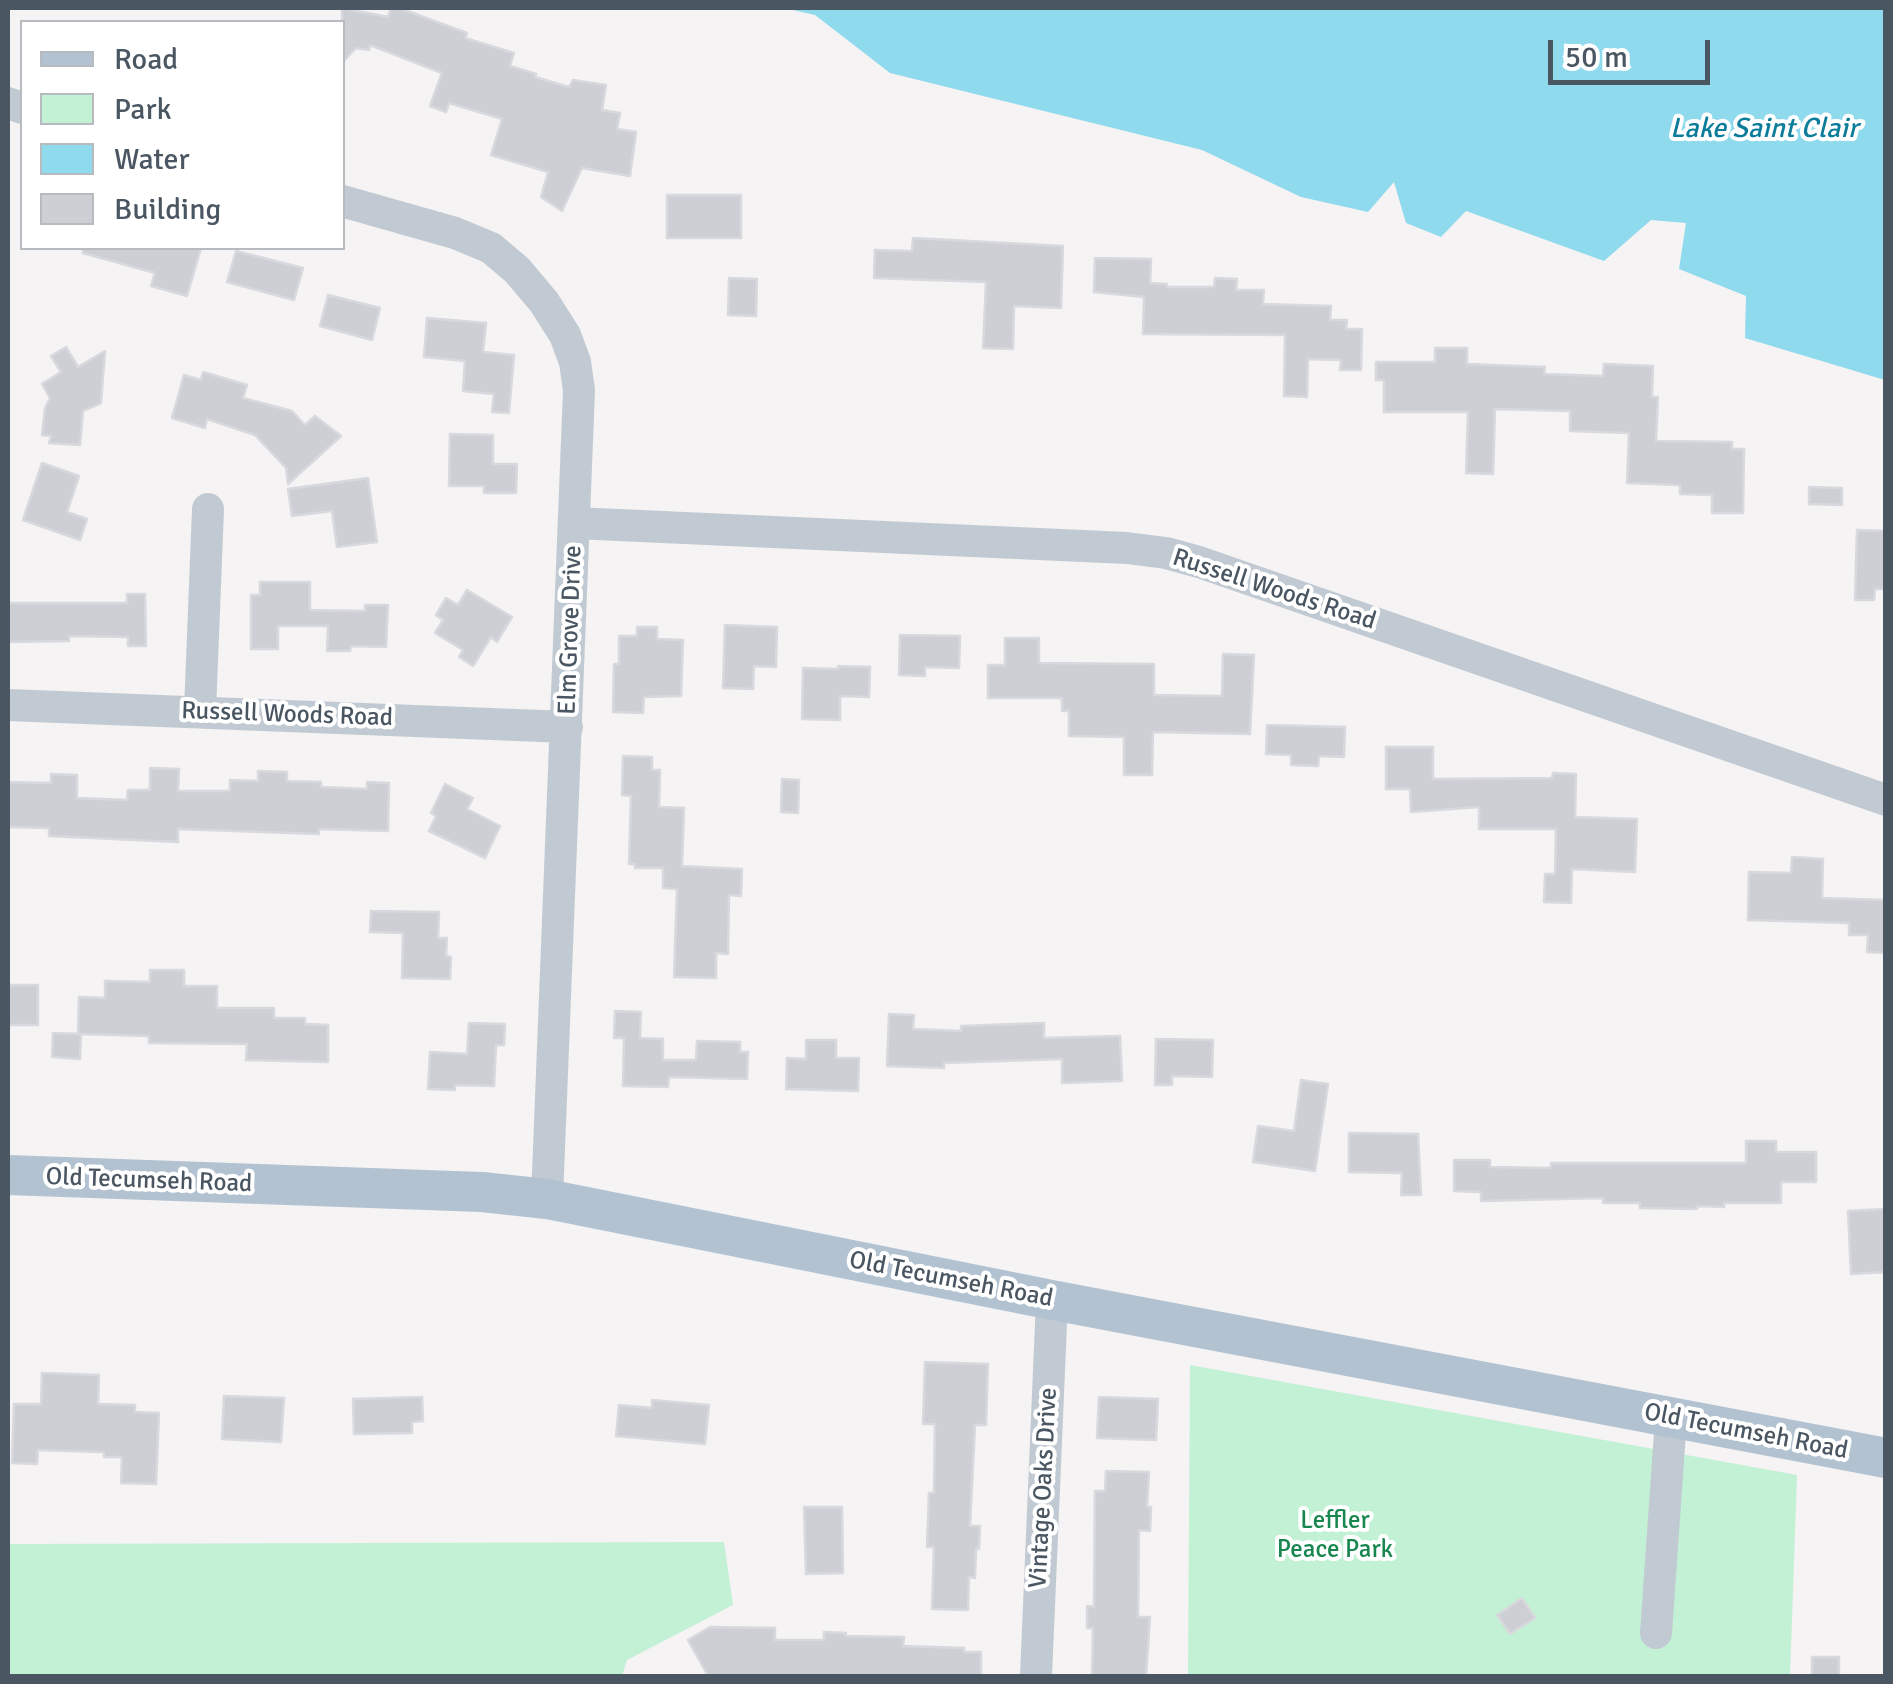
<!DOCTYPE html>
<html>
<head>
<meta charset="utf-8">
<style>
  body { margin:0 }
  #map { position:relative; width:1893px; height:1684px; overflow:hidden; background:#f5f3f3; font-family:Signika,sans-serif }
  canvas { display:block }
  .frame { position:absolute; inset:0; border:10px solid #4a5661; pointer-events:none }
  .legend { position:absolute; left:20px; top:20px; width:325px; height:230px; box-sizing:border-box; background:#fff; border:2px solid #b7bbc0; margin:0; padding:12px 18px; list-style:none; font-size:30px; color:#4a5661 }
  .legend li { display:flex; align-items:center; gap:20px; height:50px }
  .legend b { width:50px; border:2px solid #b7bbc0 }
  .scale { position:absolute; left:1548px; top:40px; width:162px; height:45px; box-sizing:border-box; border:5px solid #4a5661; border-top:0; padding-left:12px; font-size:30px; line-height:35px; white-space:nowrap; color:#4a5661; -webkit-text-stroke:8px #fff; paint-order:stroke }
</style>
</head>
<body>
<div id="map">
<canvas width="1893" height="1684"></canvas>
<div class="frame"></div>
<ul class="legend">
<li><b style="height:12px;background:#b3c2d1"></b>Road</li>
<li><b style="height:28px;background:#c3f1d5"></b>Park</li>
<li><b style="height:28px;background:#90daee"></b>Water</li>
<li><b style="height:28px;background:#cdcfd5"></b>Building</li>
</ul>
<div class="scale">50 m</div>
</div>
<script>
const ctx = document.querySelector('canvas').getContext('2d');
ctx.lineJoin = 'round';
function fillPath(path, color) { ctx.fillStyle = color; ctx.fill(path, 'evenodd'); }
const shape = rows => new Path2D(rows.map(r => 'M' + r).join(''));
function stroke(path, color, width, dash) { ctx.strokeStyle = color; ctx.lineWidth = width; ctx.lineCap = dash ? 'butt' : 'round'; ctx.setLineDash(dash || []); ctx.stroke(path); }
function drawText(font, color, halo, rows, align = 'center') {
  ctx.font = font + ' Signika,sans-serif'; ctx.lineWidth = 8; ctx.setLineDash([]); ctx.textBaseline = 'middle'; ctx.strokeStyle = halo; ctx.fillStyle = color; for (const [text, x, y, turn = 0] of rows) {
    ctx.save(); ctx.translate(x, y); ctx.rotate((+turn || 0) * Math.PI / 180); ctx.textAlign = isNaN(turn) ? turn : align; if (halo) ctx.strokeText(text, 0, 0); ctx.fillText(text, 0, 0); ctx.restore();
  }
}
const green = shape([
  [1190,1365,1797,1475,1790,1676,1188,1676],
  [724,1542,733,1605,627,1660,622,1676,8,1676,8,1544]
]);
const water = shape([
  [784,8,1885,8,1885,380,1745,338,1746,296,1679,269,1686,223,1651,220,1604,261,1466,211,1441,237,1406,223,1394,182,1368,212,1301,197,1202,150,890,73,815,15]
]);
const building = shape([
  [342,8,388,17,391,8,399,8,467,33,465,38,514,53,510,66,536,74,535,77,569,87,573,80,606,85,602,110,620,113,617,129,636,132,630,176,582,168,562,211,541,197,548,172,491,155,502,119,449,103,446,112,430,106,442,73,370,45,369,50,356,48,342,63,342,8],
  [667,195,741,195,741,238,667,238,667,195],
  [913,238,1063,246,1061,308,1014,306,1013,349,983,348,986,282,874,278,875,250,912,251,913,238],
  [83,248,201,248,187,296,151,286,155,273,83,253,83,248],
  [236,251,303,268,294,300,227,282,236,251],
  [1095,258,1151,259,1150,283,1167,284,1167,287,1214,287,1215,278,1237,279,1236,290,1264,290,1263,304,1331,306,1330,320,1347,320,1346,329,1362,329,1361,370,1340,370,1341,360,1308,359,1307,397,1284,396,1285,335,1143,334,1144,297,1094,292,1095,258],
  [729,278,757,279,756,316,728,315,729,278],
  [328,295,380,308,372,340,320,326,328,295],
  [427,318,486,323,483,352,514,355,509,413,492,412,494,394,463,391,465,361,424,357,427,318],
  [66,347,78,367,105,351,101,403,83,411,80,445,49,443,51,436,42,435,45,408,50,398,42,384,61,372,51,356,66,347],
  [1435,348,1467,348,1467,364,1545,367,1544,374,1603,376,1604,364,1653,366,1652,397,1658,397,1656,441,1732,442,1732,449,1744,449,1743,513,1712,513,1712,495,1680,494,1680,485,1627,483,1629,433,1570,431,1570,411,1495,409,1493,474,1466,473,1468,412,1384,412,1384,380,1376,380,1376,362,1435,362,1435,348],
  [203,372,247,385,243,398,292,411,305,425,315,416,341,436,288,484,286,468,255,435,207,419,205,428,172,418,184,375,201,380,203,372],
  [450,434,493,435,493,464,517,464,516,493,484,493,484,486,449,486,450,434],
  [42,463,79,476,67,512,87,519,80,540,23,520,42,463],
  [368,478,377,542,337,547,332,511,292,516,288,489,368,478],
  [1809,487,1842,488,1842,505,1809,504,1809,487],
  [1857,530,1886,531,1886,589,1875,589,1874,600,1855,600,1857,530],
  [260,582,310,582,310,610,365,611,365,605,388,605,386,647,351,646,350,651,327,651,328,626,278,626,278,649,251,649,251,595,260,595,260,582],
  [467,590,512,617,497,642,491,637,473,666,459,657,463,650,435,633,443,620,436,615,446,598,458,605,467,590],
  [127,594,145,594,146,646,128,646,128,637,69,636,69,641,8,642,8,603,127,603,127,594],
  [725,625,777,627,776,667,754,666,753,689,723,688,725,625],
  [637,627,657,627,657,639,683,640,681,696,644,697,643,713,613,712,614,664,619,664,619,636,637,636,637,627],
  [900,635,960,636,959,668,925,667,925,676,899,675,900,635],
  [1005,638,1039,638,1039,663,1154,664,1154,695,1222,696,1223,654,1254,655,1250,734,1153,732,1152,775,1124,775,1124,737,1069,736,1069,711,1062,711,1062,698,988,698,988,665,1005,665,1005,638],
  [838,666,870,667,869,697,840,696,840,720,802,719,803,668,838,669,838,666],
  [1267,725,1345,727,1344,757,1319,756,1318,766,1291,765,1291,755,1266,754,1267,725],
  [1386,747,1433,747,1433,779,1552,778,1553,773,1576,774,1575,817,1637,819,1635,872,1572,869,1571,903,1544,902,1545,874,1555,874,1556,829,1479,829,1479,807,1411,812,1410,789,1386,789,1386,747],
  [623,756,652,757,652,770,660,770,659,807,684,808,682,866,742,869,741,896,729,895,728,954,716,953,716,978,674,977,677,889,663,888,663,868,635,868,635,864,629,864,631,796,622,795,623,756],
  [150,768,179,769,178,791,230,791,230,780,258,781,258,771,287,772,287,781,321,782,321,787,367,789,367,782,389,783,388,831,319,829,319,834,178,829,178,842,49,836,49,828,8,827,8,782,51,783,51,774,77,775,77,798,127,800,128,790,150,790,150,768],
  [782,779,799,780,798,813,781,812,782,779],
  [445,784,473,798,467,809,500,826,485,858,429,831,436,816,431,813,445,784],
  [1792,857,1823,859,1822,898,1886,900,1886,953,1867,952,1868,935,1849,935,1849,923,1748,920,1749,872,1791,873,1792,857],
  [371,911,439,912,438,938,447,938,446,956,451,957,450,979,402,978,403,933,370,932,371,911],
  [150,970,184,970,184,986,217,986,217,1008,274,1008,274,1018,305,1018,305,1024,328,1025,328,1062,246,1060,247,1044,149,1043,149,1036,78,1034,79,997,105,998,105,981,150,982,150,970],
  [8,985,38,985,38,1025,8,1025,8,985],
  [615,1011,641,1012,640,1038,663,1039,663,1060,696,1060,697,1041,740,1042,740,1052,748,1052,747,1079,669,1077,668,1087,623,1086,624,1038,614,1038,615,1011],
  [889,1014,914,1015,913,1029,961,1031,961,1026,1044,1023,1044,1038,1120,1036,1122,1081,1062,1083,1062,1059,944,1063,944,1068,887,1066,889,1014],
  [469,1023,505,1024,504,1045,496,1045,494,1086,455,1085,455,1090,428,1089,430,1052,467,1054,469,1023],
  [53,1033,81,1034,80,1059,52,1057,53,1033],
  [1156,1039,1213,1040,1212,1077,1172,1076,1172,1085,1155,1085,1156,1039],
  [806,1040,836,1040,836,1058,859,1058,858,1091,786,1089,787,1058,806,1059,806,1040],
  [1301,1080,1328,1084,1315,1171,1253,1162,1258,1126,1294,1131,1301,1080],
  [1349,1133,1418,1134,1421,1195,1401,1195,1402,1173,1349,1172,1349,1133],
  [1746,1141,1776,1141,1776,1152,1816,1152,1816,1182,1781,1182,1781,1203,1724,1203,1724,1207,1697,1206,1697,1209,1640,1208,1640,1203,1603,1203,1603,1198,1481,1201,1481,1192,1454,1191,1454,1160,1490,1160,1490,1167,1551,1168,1551,1163,1746,1163,1746,1141],
  [1886,1209,1886,1272,1851,1274,1848,1211,1886,1209],
  [925,1362,988,1364,986,1425,975,1425,970,1526,980,1526,979,1549,976,1548,975,1578,969,1577,968,1610,932,1609,934,1547,927,1547,929,1493,934,1493,935,1424,923,1424,925,1362],
  [42,1373,99,1375,98,1404,135,1405,135,1412,159,1413,156,1484,121,1483,122,1457,104,1457,104,1452,38,1450,37,1464,12,1463,14,1404,41,1404,42,1373],
  [224,1396,284,1398,281,1442,222,1439,224,1396],
  [422,1397,423,1421,412,1422,412,1433,354,1434,353,1399,422,1397],
  [1099,1397,1158,1399,1156,1440,1097,1438,1099,1397],
  [652,1400,709,1405,705,1444,616,1436,619,1405,652,1408,652,1400],
  [1106,1471,1149,1472,1147,1507,1151,1507,1150,1531,1139,1530,1138,1617,1150,1617,1146,1676,1092,1676,1093,1628,1087,1628,1087,1606,1094,1607,1095,1491,1105,1491,1106,1471],
  [804,1507,842,1507,843,1573,806,1574,804,1507],
  [1522,1598,1535,1618,1510,1634,1497,1615,1522,1598],
  [710,1627,775,1628,775,1640,824,1640,824,1632,846,1633,845,1636,904,1637,903,1646,964,1648,964,1652,981,1652,981,1676,708,1676,688,1640,710,1627],
  [1812,1657,1839,1657,1839,1676,1812,1676,1812,1657]
]);
const minor = shape([
  [8,103,22,108],
  [342,201,455,233,491,248,517,270,544,302,565,335,575,362,579,390,547,1199],
  [574,523,1127,548,1166,553,1199,562,1886,800],
  [8,705,567,727],
  [200,711,208,509],
  [1656,1633,1671,1418],
  [1036,1676,1052,1300]
]);
const major = shape([
  [8,1175,482,1192,547,1199,1052,1300,1886,1458]
]);
const streetNames = [
  ["Russell Woods Road",1274,590,18],
  ["Elm Grove Drive",571,630,-88],
  ["Russell Woods Road",287,715,2],
  ["Old Tecumseh Road",149,1181,2],
  ["Old Tecumseh Road",951,1280,11],
  ["Old Tecumseh Road",1746,1432,11],
  ["Vintage Oaks Drive",1044,1488,-87]
];
const parkNames = [
  ["Leffler",1335,1521],
  ["Peace Park",1335,1550]
];
const waterNames = [
  ["Lake Saint Clair",1764,130]
];
fillPath(green, '#c3f1d5');
fillPath(water, '#90daee');
fillPath(building, '#cdcfd5');
stroke(building, '#d7d9de', 2.5);
stroke(minor, '#c1cad2', 32);
stroke(major, '#b3c2d1', 40);
drawText('25px', '#4a5661', '#fff', streetNames);
drawText('25px', '#17864f', '#fff', parkNames);
drawText('italic 28px', '#0c7c9b', '#fff', waterNames);
</script>
</body>
</html>
